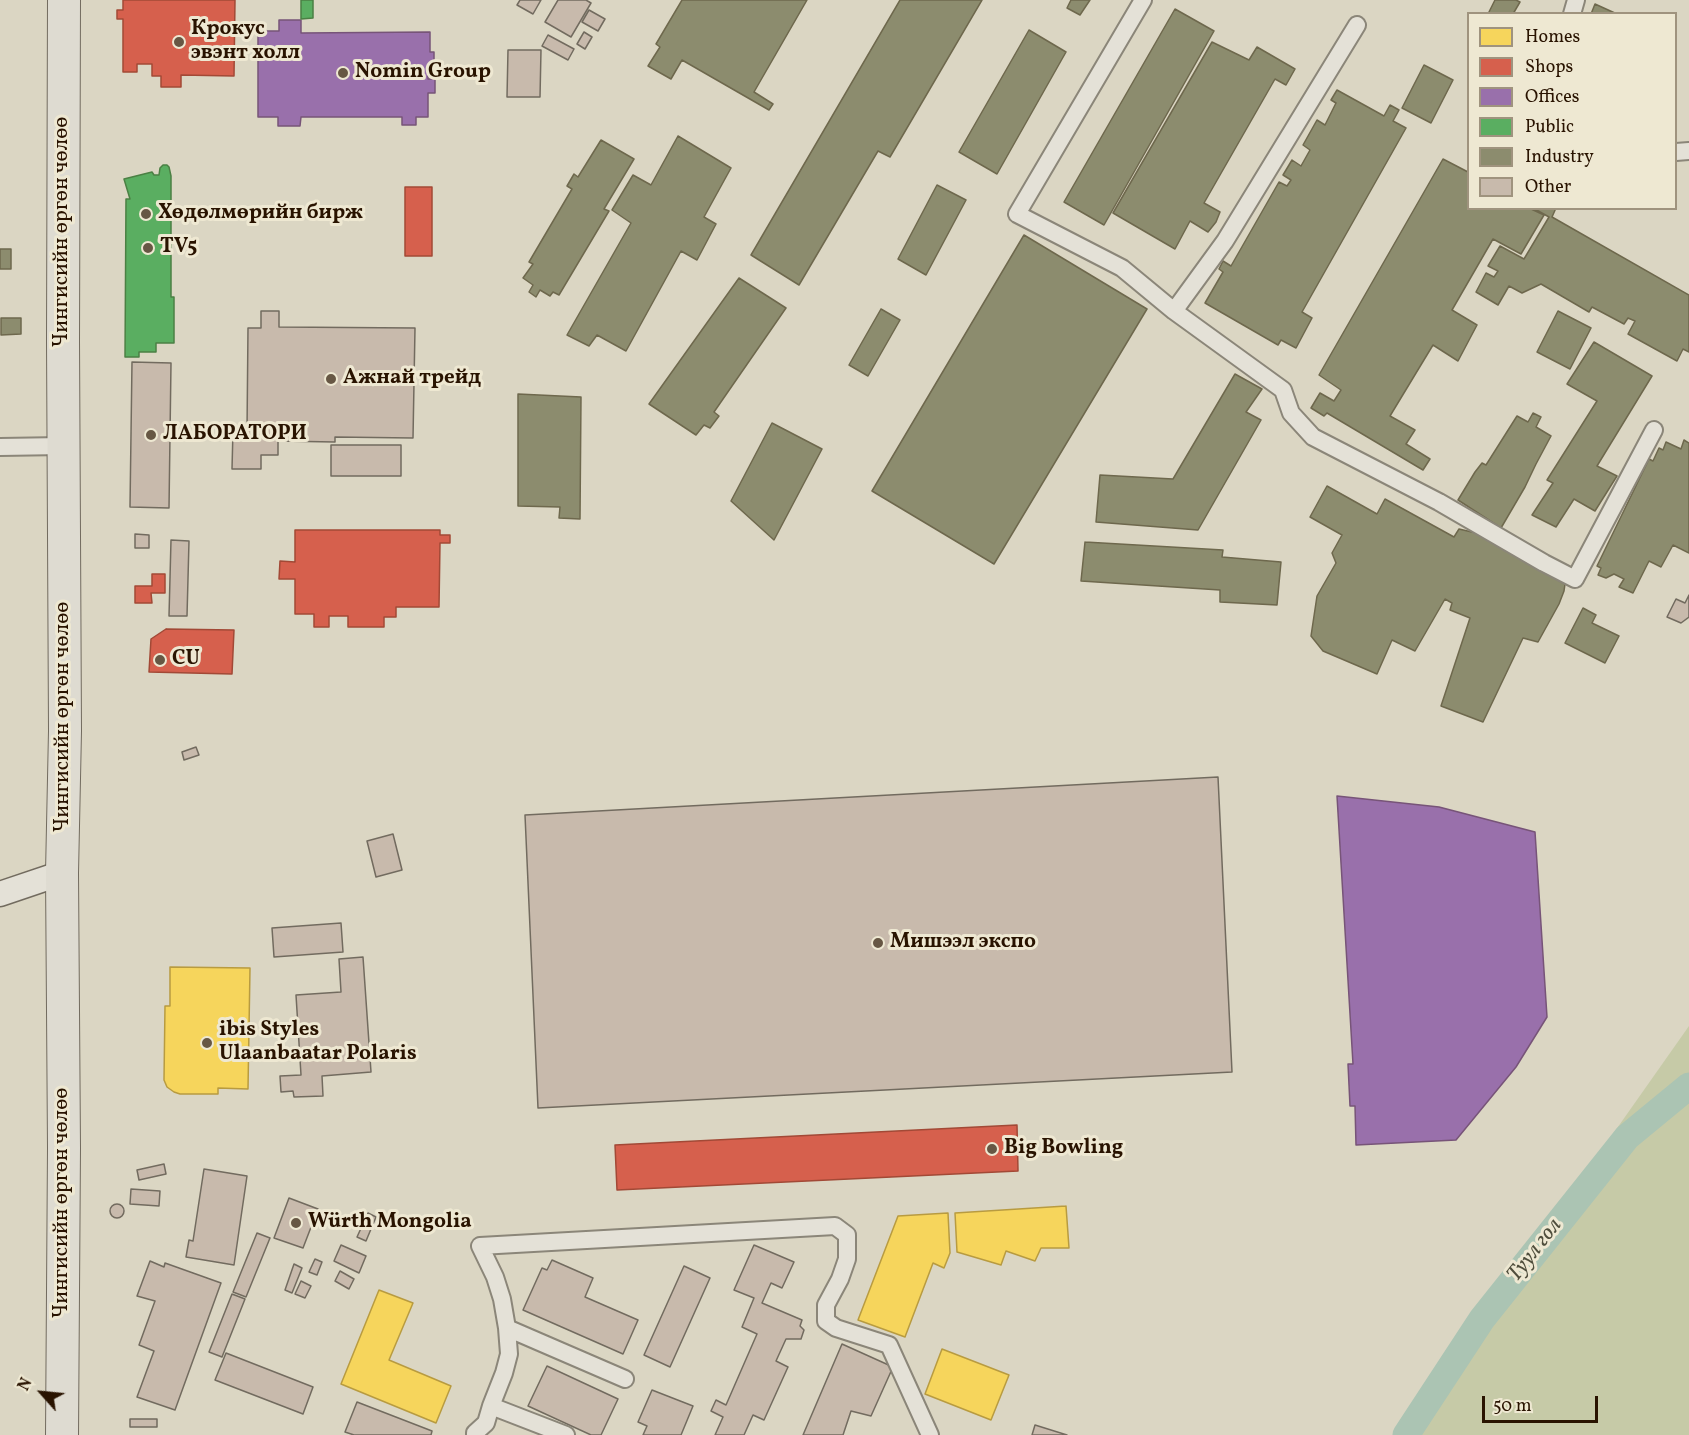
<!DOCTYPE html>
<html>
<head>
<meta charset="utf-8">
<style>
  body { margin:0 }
  #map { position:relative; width:1689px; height:1435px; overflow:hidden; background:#dbd6c3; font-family:Vollkorn,serif }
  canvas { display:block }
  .legend { position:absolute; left:1467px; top:12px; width:210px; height:198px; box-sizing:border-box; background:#eee8d2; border:2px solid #9f937e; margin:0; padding:8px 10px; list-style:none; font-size:18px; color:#291300 }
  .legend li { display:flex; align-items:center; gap:12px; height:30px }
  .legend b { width:30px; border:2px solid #9f937e }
  .north { position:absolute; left:12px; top:1363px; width:60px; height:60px; -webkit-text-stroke:4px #eee8d2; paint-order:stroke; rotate:297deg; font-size:16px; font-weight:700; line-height:24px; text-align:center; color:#291300 }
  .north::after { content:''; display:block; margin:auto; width:21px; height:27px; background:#291300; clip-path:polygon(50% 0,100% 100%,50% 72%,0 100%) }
  .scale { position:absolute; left:1482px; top:1396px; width:116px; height:27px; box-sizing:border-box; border:3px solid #291300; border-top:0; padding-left:8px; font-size:18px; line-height:21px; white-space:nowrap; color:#291300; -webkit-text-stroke:4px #eee8d2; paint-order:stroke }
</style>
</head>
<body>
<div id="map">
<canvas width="1689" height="1435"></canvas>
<ul class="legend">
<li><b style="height:16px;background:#f6d55c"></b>Homes</li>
<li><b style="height:16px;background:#d6604d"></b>Shops</li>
<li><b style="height:16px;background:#9970ab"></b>Offices</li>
<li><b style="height:16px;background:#5aae61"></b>Public</li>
<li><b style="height:16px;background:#8c8c6e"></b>Industry</li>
<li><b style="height:16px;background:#c8baac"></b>Other</li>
</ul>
<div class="north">N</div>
<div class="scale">50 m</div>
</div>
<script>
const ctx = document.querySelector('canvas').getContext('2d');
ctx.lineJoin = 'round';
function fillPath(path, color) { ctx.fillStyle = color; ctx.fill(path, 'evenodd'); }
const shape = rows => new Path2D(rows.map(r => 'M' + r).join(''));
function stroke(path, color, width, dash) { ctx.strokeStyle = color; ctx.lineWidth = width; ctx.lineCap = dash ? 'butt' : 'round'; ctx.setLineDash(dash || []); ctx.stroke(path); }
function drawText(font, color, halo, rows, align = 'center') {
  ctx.font = font + ' Vollkorn,serif'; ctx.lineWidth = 6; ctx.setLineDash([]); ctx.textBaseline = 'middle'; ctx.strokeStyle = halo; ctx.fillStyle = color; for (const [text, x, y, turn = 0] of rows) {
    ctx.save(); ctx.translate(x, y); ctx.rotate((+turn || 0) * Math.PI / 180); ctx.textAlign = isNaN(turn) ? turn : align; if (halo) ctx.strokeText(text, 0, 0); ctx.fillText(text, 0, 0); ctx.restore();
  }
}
const green = shape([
  [1689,1026,1689,1435,1401,1435]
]);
const homes = shape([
  [170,967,250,968,248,1089,218,1088,218,1094,180,1094,174,1092,167,1087,164,1080,165,1006,170,1006,170,967],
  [1066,1206,1069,1248,1041,1248,1035,1261,1006,1251,1001,1265,957,1252,955,1213,1066,1206],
  [948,1213,950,1253,944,1268,933,1263,905,1337,858,1320,898,1216,948,1213],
  [379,1290,413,1303,389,1360,451,1386,436,1423,341,1384,379,1290],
  [942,1349,1009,1375,991,1420,925,1394,942,1349]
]);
const shops = shape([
  [123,0,235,0,234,76,181,75,181,87,161,87,161,76,152,76,152,64,137,64,137,72,123,72,123,19,117,19,117,10,123,10,123,0],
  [405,187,432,187,432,256,405,256,405,187],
  [295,530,440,530,440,535,450,535,450,543,440,543,439,607,396,607,396,617,384,617,384,627,348,627,348,616,329,616,329,627,314,627,314,614,295,614,295,579,279,579,280,561,295,562,295,530],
  [152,574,165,574,165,593,151,593,152,603,135,603,135,586,152,586,152,574],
  [166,629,234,630,232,674,149,672,151,639,166,629],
  [1017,1125,1018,1171,617,1190,615,1145,1017,1125]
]);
const offices = shape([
  [279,20,301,20,301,33,430,32,430,52,434,52,434,66,428,66,428,79,435,79,435,93,428,93,428,117,416,117,416,125,402,125,402,117,301,117,300,126,278,126,278,117,258,117,258,31,279,31,279,20],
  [1337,796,1439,807,1535,832,1547,1017,1516,1067,1456,1140,1356,1145,1355,1106,1350,1106,1348,1064,1353,1064,1337,796]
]);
const public = shape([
  [301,0,313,0,313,18,301,19,301,0],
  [163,165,167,165,169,167,171,176,171,297,174,297,174,343,156,343,156,352,139,352,139,357,125,357,126,199,130,199,124,179,152,172,154,175,159,175,160,168,163,165]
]);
const industry = shape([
  [682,0,807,0,754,92,773,104,769,110,682,60,671,79,648,66,660,47,656,44,682,0],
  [900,0,982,0,890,157,878,151,799,285,751,255,900,0],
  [1071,0,1090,0,1080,15,1067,8,1071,0],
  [1495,0,1516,0,1520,2,1513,14,1488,14,1495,0],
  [1595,4,1617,14,1591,14,1595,4],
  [1175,9,1214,31,1104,225,1064,202,1175,9],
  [1029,30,1066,52,997,174,959,152,1029,30],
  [1212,42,1249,60,1257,47,1295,69,1286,85,1275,79,1204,203,1220,212,1216,222,1208,232,1190,221,1175,249,1113,213,1212,42],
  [1424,65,1453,80,1431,123,1402,108,1424,65],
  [1337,90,1384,116,1390,105,1399,110,1393,121,1406,128,1302,312,1312,318,1296,348,1281,340,1278,345,1205,303,1223,272,1219,269,1223,261,1231,266,1279,182,1287,186,1291,180,1283,175,1292,160,1301,166,1310,150,1303,145,1317,120,1325,125,1336,103,1331,100,1337,90],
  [678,136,731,168,704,217,716,224,697,260,681,251,626,351,597,335,589,346,567,335,631,223,612,210,633,175,651,185,678,136],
  [601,140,634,159,604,209,609,211,559,295,553,292,550,296,540,290,536,297,529,292,533,285,523,278,533,264,529,262,572,189,567,186,574,174,578,177,601,140],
  [1443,159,1468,172,1468,208,1529,208,1544,215,1521,254,1493,239,1452,310,1477,325,1458,361,1433,345,1390,416,1415,430,1406,444,1430,459,1423,470,1327,413,1324,416,1311,408,1320,393,1334,401,1341,390,1319,375,1443,159],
  [937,185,966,200,926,275,898,259,937,185],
  [1533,208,1556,208,1552,217,1689,295,1689,352,1683,349,1677,361,1628,334,1635,321,1628,318,1624,324,1592,307,1589,312,1541,284,1522,293,1509,286,1498,305,1476,292,1486,273,1494,277,1498,271,1488,266,1500,246,1524,259,1549,217,1533,208],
  [1024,235,1147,309,994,564,872,491,1024,235],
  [0,249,11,249,11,269,0,269,0,249],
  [739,278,786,308,714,412,719,416,710,428,704,425,696,435,649,404,739,278],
  [881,309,900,320,868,376,849,365,881,309],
  [1558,311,1591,328,1570,369,1537,352,1558,311],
  [1,318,21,318,21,334,1,335,1,318],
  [1594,342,1652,376,1597,466,1617,476,1595,511,1574,499,1556,527,1532,515,1553,483,1547,480,1597,401,1567,384,1594,342],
  [1235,374,1262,389,1246,412,1261,420,1198,530,1096,522,1100,475,1173,479,1235,374],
  [518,394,581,397,580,519,559,518,560,507,518,506,518,394],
  [1533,413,1541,417,1536,427,1551,436,1536,464,1525,487,1501,528,1458,500,1475,472,1482,463,1486,465,1517,416,1528,422,1533,413],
  [772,423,822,449,774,540,731,501,772,423],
  [1684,440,1689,443,1689,553,1673,545,1661,567,1649,561,1633,593,1619,587,1624,579,1614,574,1606,578,1598,575,1601,568,1597,566,1649,459,1653,461,1659,448,1663,450,1666,442,1681,449,1684,440],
  [1327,486,1377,514,1385,499,1454,537,1459,529,1476,533,1565,584,1564,591,1559,604,1538,642,1523,638,1483,722,1441,706,1470,618,1450,610,1452,603,1445,599,1415,651,1392,640,1377,674,1323,651,1311,636,1317,596,1336,563,1332,553,1342,535,1310,517,1327,486],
  [1085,542,1223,550,1222,557,1281,562,1277,605,1220,602,1220,590,1081,581,1085,542],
  [1583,608,1596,615,1592,623,1619,636,1605,663,1565,643,1583,608]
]);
const river = shape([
  [1406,1435,1482,1319,1627,1137,1689,1086]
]);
const building = shape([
  [520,0,541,0,533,14,517,5,520,0],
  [558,0,586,0,591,3,571,37,545,22,558,0],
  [589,10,605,19,598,31,582,22,589,10],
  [584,32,592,37,585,49,577,44,584,32],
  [548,35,574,49,568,60,542,46,548,35],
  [508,50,541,50,540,97,507,97,508,50],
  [261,311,279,311,279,327,415,328,413,438,335,437,335,442,278,441,278,455,261,455,261,469,232,469,233,430,247,431,248,328,261,328,261,311],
  [132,362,171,363,169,508,130,507,132,362],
  [331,445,401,445,401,476,331,476,331,445],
  [135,534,149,535,149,548,135,548,135,534],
  [171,540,189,541,187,616,169,616,171,540],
  [1689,595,1689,617,1681,623,1667,617,1676,599,1685,603,1689,595],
  [196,747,199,755,184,760,182,752,196,747],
  [1218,777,1232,1072,538,1108,525,815,1218,777],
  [393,834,402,870,376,877,367,841,393,834],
  [341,923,343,952,274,957,272,928,341,923],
  [363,957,371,1072,322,1076,323,1096,294,1097,293,1091,281,1092,280,1076,301,1075,296,995,341,992,339,959,363,957],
  [164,1164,166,1174,139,1180,137,1170,164,1164],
  [204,1169,247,1176,234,1265,186,1257,189,1240,193,1241,204,1169],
  [131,1189,160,1191,159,1206,130,1204,131,1189],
  [289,1198,318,1209,303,1248,274,1238,289,1198],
  '110 1211a7 7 0 1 1 14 0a7 7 0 1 1-14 0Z',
  [368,1213,376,1217,366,1241,357,1237,368,1213],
  [257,1233,270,1238,246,1297,233,1292,257,1233],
  [341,1245,366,1256,359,1273,334,1261,341,1245],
  [754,1245,794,1262,782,1288,771,1283,762,1303,802,1320,800,1326,804,1330,801,1339,786,1339,776,1361,788,1367,764,1420,753,1415,744,1435,715,1435,723,1417,711,1411,716,1400,726,1405,757,1334,742,1327,754,1298,734,1290,754,1245],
  [315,1259,322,1262,317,1275,309,1272,315,1259],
  [552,1260,593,1278,585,1297,638,1320,623,1354,523,1310,542,1268,547,1270,552,1260],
  [150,1261,164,1267,165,1263,221,1283,175,1410,137,1397,154,1351,139,1345,155,1301,137,1296,150,1261],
  [294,1264,302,1268,292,1293,285,1290,294,1264],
  [684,1266,710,1278,670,1367,644,1355,684,1266],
  [340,1271,354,1279,349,1289,335,1281,340,1271],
  [301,1281,311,1286,305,1298,295,1294,301,1281],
  [232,1294,245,1299,222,1357,209,1352,232,1294],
  [842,1344,893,1367,871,1416,851,1411,843,1435,803,1435,842,1344],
  [226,1353,313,1387,303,1414,215,1380,226,1353],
  [547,1366,618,1399,601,1435,591,1435,528,1406,547,1366],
  [652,1390,693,1406,681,1435,643,1435,647,1426,638,1422,652,1390],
  [357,1402,432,1431,431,1435,354,1435,345,1432,357,1402],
  [130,1419,157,1419,157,1427,130,1427,130,1419],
  [1035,1425,1067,1435,1032,1435,1035,1425]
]);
const street = shape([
  [1143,0,1017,214,1122,268,1174,311,1283,390,1291,413,1313,437,1439,502,1544,563,1575,579,1654,430],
  [1572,14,1576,0],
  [1676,152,1689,151],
  [1174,311,1225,241,1357,25],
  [0,447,63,446],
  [507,1328,502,1299,495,1277,480,1246,835,1226,847,1235,847,1259,840,1279,826,1305,826,1321,836,1328,889,1345,930,1435],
  [491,1406,566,1435],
  [475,1435,475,1433,486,1423,491,1406,504,1373,509,1354,507,1328,625,1379]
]);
const secondary = shape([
  [0,894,62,873]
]);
const highway = shape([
  [62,1435,64,1148,62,873,65,731,63,341,64,0]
]);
const markers = [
  [179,42,6,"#675744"],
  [343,73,6,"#675744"],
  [146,214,6,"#675744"],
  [148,248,6,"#675744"],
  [331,379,6,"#675744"],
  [151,435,6,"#675744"],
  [160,660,6,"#675744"],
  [878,943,6,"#675744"],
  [207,1043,6,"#675744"],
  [992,1149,6,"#675744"],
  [296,1223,6,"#675744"]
];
const poiNames = [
  ["Крокус",191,30],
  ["эвэнт холл",191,54],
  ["Nomin Group",355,73],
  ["Хөдөлмөрийн бирж",158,214],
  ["TV5",160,248],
  ["Ажнай трейд",343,379],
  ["ЛАБОРАТОРИ",163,435],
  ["CU",172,660],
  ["Мишээл экспо",890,943],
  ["ibis Styles",219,1031],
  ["Ulaanbaatar Polaris",219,1055],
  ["Big Bowling",1004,1149],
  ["Würth Mongolia",308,1223]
];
const streetNames = [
  ["Чингисийн өргөн чөлөө",63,232,-90],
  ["Чингисийн өргөн чөлөө",64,717,-90],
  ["Чингисийн өргөн чөлөө",63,1203,-90]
];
const waterNames = [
  ["Туул гол",1536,1251,-52]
];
fillPath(green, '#c6caa7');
fillPath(homes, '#f6d55c');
stroke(homes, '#b89b40', 1.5);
fillPath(shops, '#d6604d');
stroke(shops, '#a24936', 1.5);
fillPath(offices, '#9970ab');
stroke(offices, '#775478', 1.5);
fillPath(public, '#5aae61');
stroke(public, '#4b8044', 1.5);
fillPath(industry, '#8c8c6e');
stroke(industry, '#6e684d', 1.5);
stroke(river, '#abc4b3', 27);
fillPath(building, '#c8baac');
stroke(building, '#726b5f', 1.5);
stroke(street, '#8b8679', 20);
stroke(secondary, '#726b5f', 27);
stroke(highway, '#726b5f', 34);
stroke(street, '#e4e1d7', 16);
stroke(secondary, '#e4e1d7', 24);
stroke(highway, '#dedbd1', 32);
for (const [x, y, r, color] of markers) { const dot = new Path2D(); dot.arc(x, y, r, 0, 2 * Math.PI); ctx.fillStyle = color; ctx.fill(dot); stroke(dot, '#eee8d2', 2); }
drawText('bold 21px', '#291300', '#eee8d2', poiNames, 'left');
drawText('21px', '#291300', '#eee8d2', streetNames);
drawText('italic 22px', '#4f4e3c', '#eee8d2', waterNames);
</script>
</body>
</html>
